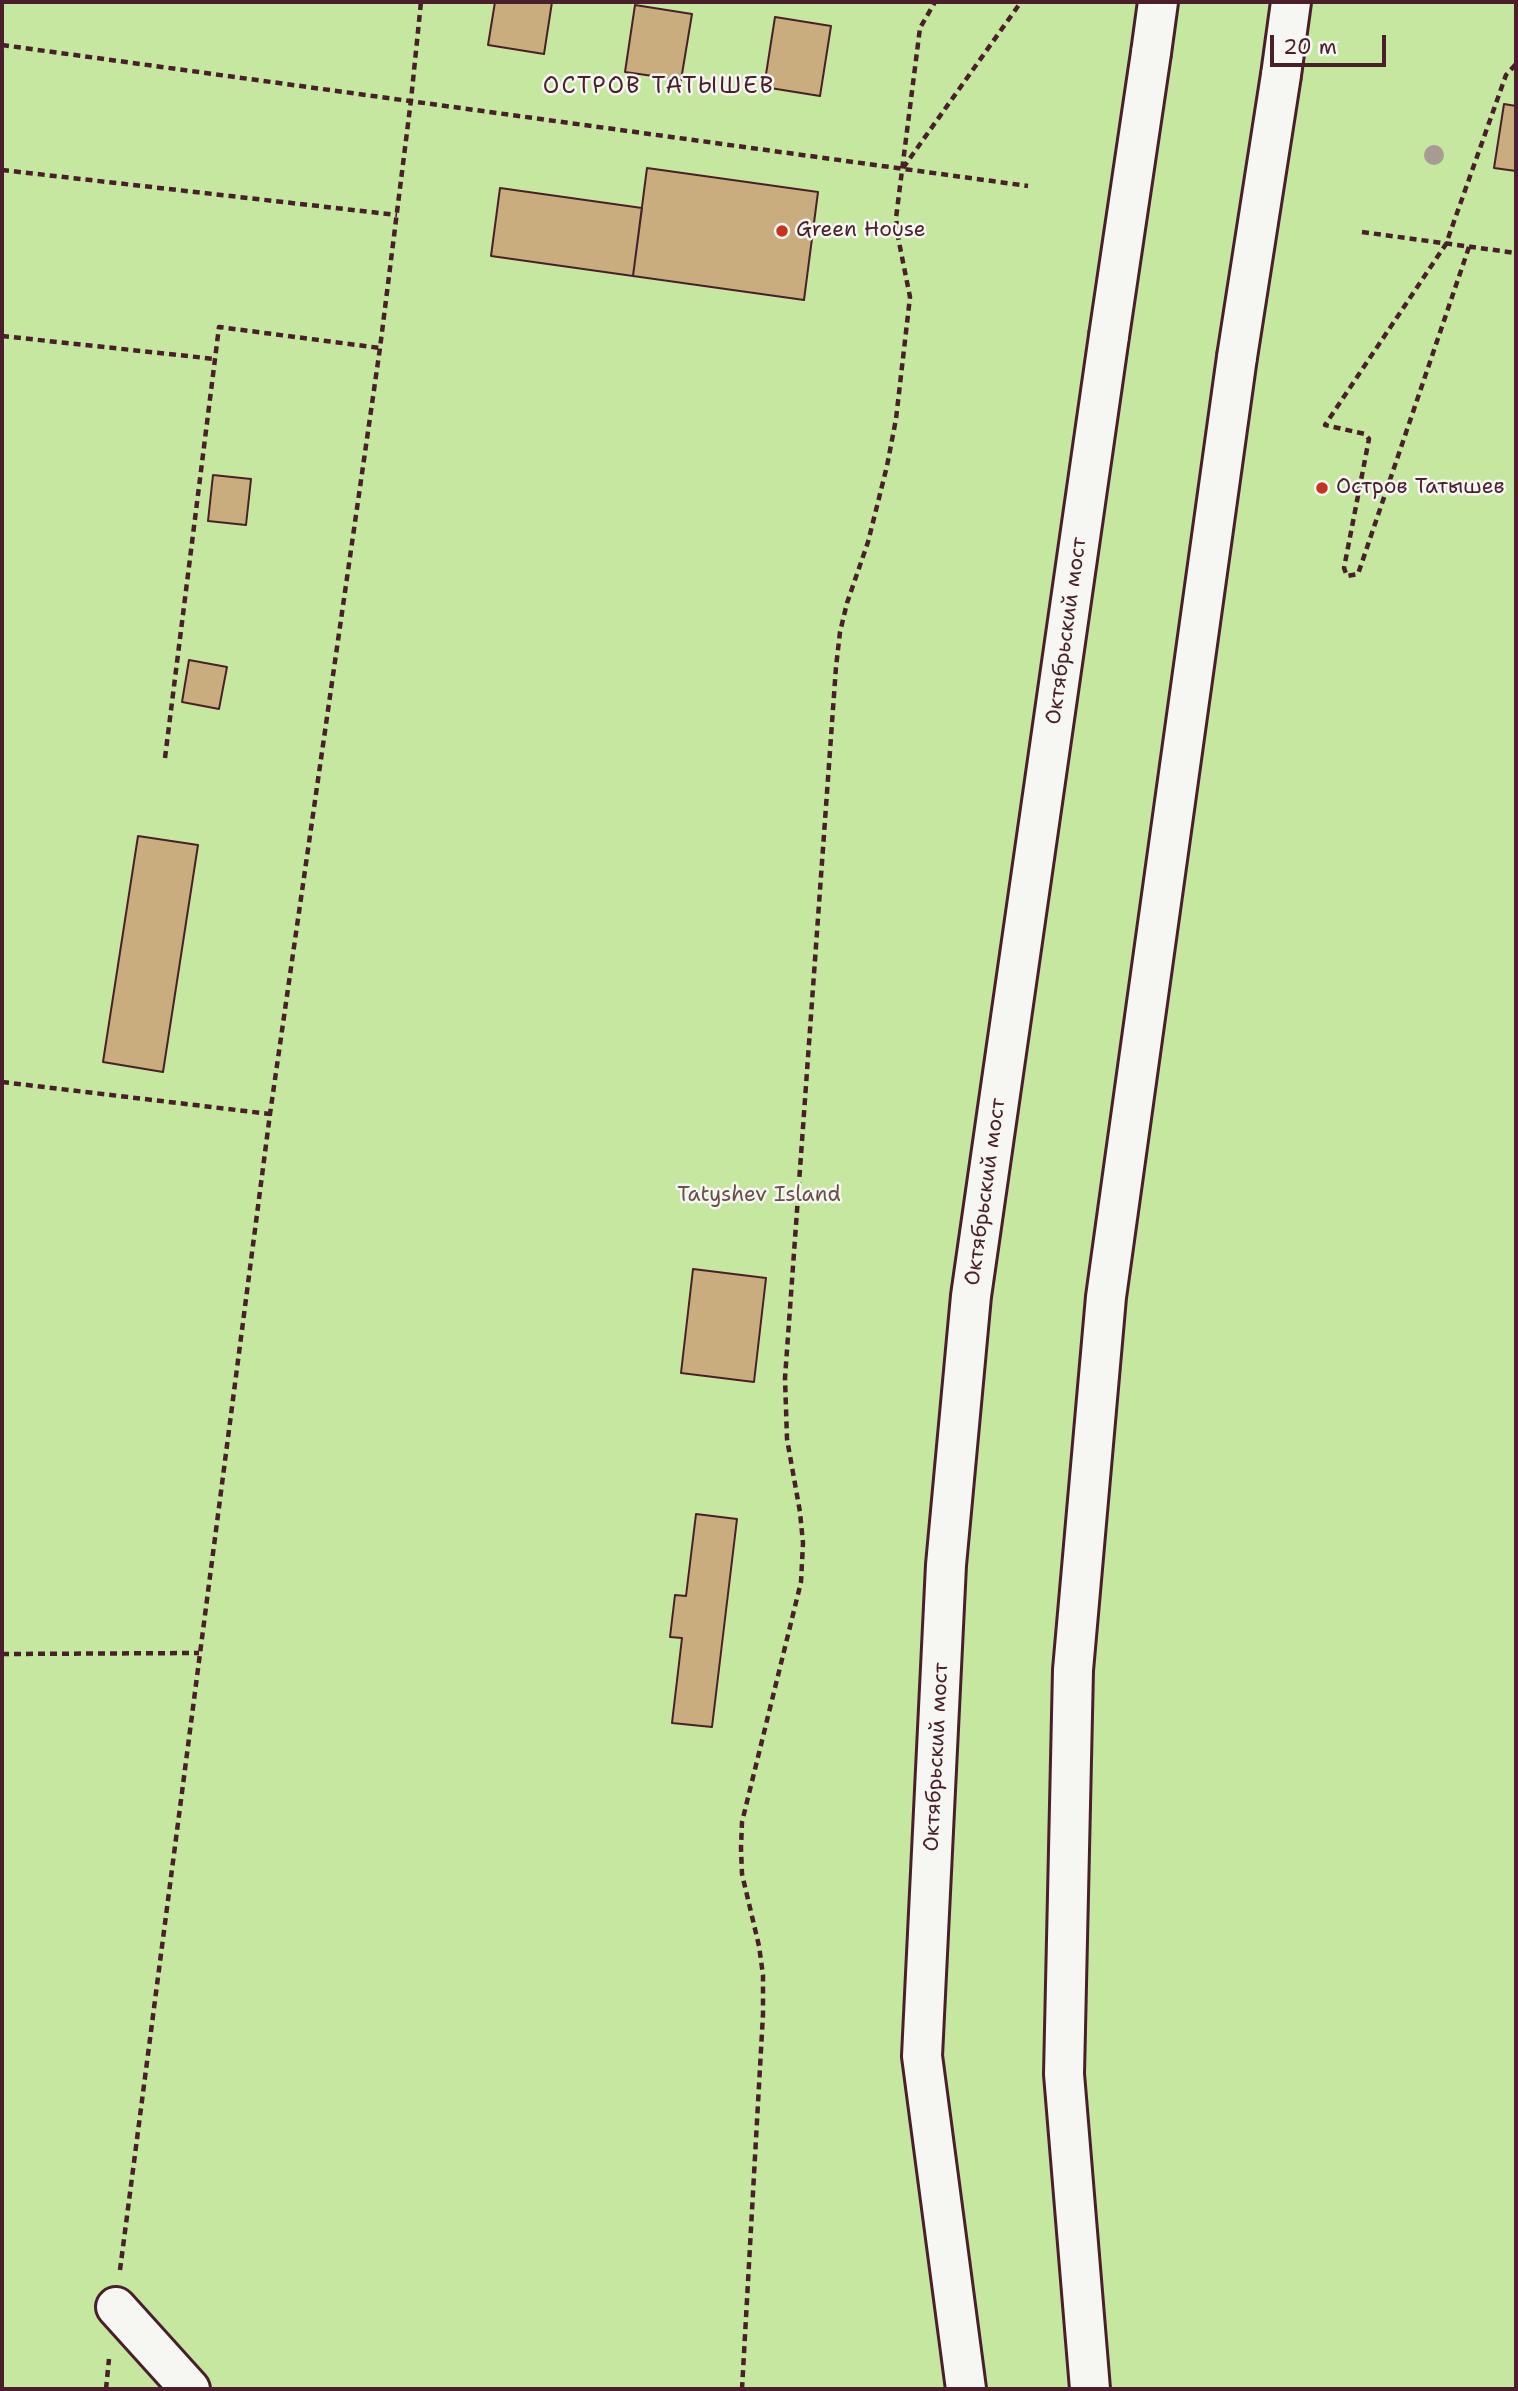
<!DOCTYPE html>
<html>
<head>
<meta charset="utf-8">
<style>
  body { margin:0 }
  #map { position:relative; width:1518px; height:2391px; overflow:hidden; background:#f6f6f2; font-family:"Shantell Sans",sans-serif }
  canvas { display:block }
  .frame { position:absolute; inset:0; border:4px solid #4a1f2b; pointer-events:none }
  .scale { position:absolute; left:1270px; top:35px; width:116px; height:32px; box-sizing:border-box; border:4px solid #4a1f2b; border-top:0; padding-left:9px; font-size:21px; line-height:24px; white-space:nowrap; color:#4a1f2b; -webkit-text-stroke:5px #f6f6f2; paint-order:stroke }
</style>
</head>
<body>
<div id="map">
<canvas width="1518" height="2391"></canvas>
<div class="frame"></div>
<div class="scale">20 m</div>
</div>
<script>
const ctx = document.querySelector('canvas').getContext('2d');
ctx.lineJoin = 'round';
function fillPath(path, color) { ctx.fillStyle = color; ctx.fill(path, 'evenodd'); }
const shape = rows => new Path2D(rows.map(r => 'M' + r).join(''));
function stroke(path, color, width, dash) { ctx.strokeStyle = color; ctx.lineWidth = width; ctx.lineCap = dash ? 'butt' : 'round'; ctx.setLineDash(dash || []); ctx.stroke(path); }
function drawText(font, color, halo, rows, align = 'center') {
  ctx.font = font + ' "Shantell Sans",sans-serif'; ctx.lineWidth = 5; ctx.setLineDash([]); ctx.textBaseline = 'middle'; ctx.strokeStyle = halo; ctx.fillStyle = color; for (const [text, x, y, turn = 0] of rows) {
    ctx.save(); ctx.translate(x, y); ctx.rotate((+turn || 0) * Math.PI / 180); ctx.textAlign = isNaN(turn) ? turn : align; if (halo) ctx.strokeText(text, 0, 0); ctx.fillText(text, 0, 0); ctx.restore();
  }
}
const green = shape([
  [2,2,1516,2,1516,2389,2,2389]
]);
const building = shape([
  [495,2,552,2,544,54,488,45,495,2],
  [635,5,692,14,681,80,625,72,635,5],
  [775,17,831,26,820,96,764,87,775,17],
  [1504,104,1516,106,1516,171,1494,168,1504,104],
  [647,168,818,192,804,300,633,276,647,168],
  [500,188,642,208,633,276,491,256,500,188],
  [213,475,251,479,246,525,208,521,213,475],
  [189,660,227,667,219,709,182,702,189,660],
  [138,836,198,845,163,1072,103,1062,138,836],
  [693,1269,766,1278,754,1382,681,1373,693,1269],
  [696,1514,737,1519,712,1727,672,1723,682,1638,670,1637,675,1595,686,1596,696,1514]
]);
const path = shape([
  [2,45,1028,186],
  [903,168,1021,2],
  [2,170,397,215],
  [1362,232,1516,253],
  [1469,247,1358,574,1347,576,1344,568,1369,439,1365,434,1325,425,1446,244,1506,75,1516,64],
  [2,336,215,359],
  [165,758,219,327,380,348],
  [2,1082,270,1114],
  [2,1654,199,1653],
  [120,2270,270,1114,380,348,411,100,421,2],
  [106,2389,109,2359],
  [742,2389,763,2014,763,1975,759,1946,742,1874,741,1848,742,1822,801,1582,803,1543,800,1512,787,1439,785,1378,836,667,840,632,847,603,868,542,887,466,896,419,910,297,898,237,896,218,920,28,935,2]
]);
const minor = shape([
  [116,2307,190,2389]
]);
const major = shape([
  [1151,53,1158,2],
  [1281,75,1291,2],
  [966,2389,922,2056,946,1565,971,1296,1109,336],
  [1090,2389,1064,2074,1073,1670,1106,1297,1237,357]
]);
const majorBridge = shape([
  [1109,336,1151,53],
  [1237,357,1281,75]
]);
const trees = [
  [1434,155]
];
const markers = [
  [782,231,7,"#c8321e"],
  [1322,488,7,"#c8321e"]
];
const poiNames = [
  ["Green House",796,231],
  ["Остров Татышев",1336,488]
];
const streetNames = [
  ["Октябрьский мост",1067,631,-82],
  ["Октябрьский мост",986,1192,-82],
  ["Октябрьский мост",937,1757,-87]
];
const parkNames = [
  ["Tatyshev Island",759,1196]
];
const neighbourhoodNames = [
  ["ОСТРОВ ТАТЫШЕВ",659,87]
];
fillPath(green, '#c6e7a0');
fillPath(building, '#caad7f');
stroke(building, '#4a1f2b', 2);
stroke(minor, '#4a1f2b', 44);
stroke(major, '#4a1f2b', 44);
stroke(path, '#4a1f2b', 4.5, [7, 5]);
stroke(minor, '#f6f6f2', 38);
stroke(major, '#f6f6f2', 38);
stroke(majorBridge, '#4a1f2b', 44, []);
stroke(majorBridge, '#f6f6f2', 38);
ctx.fillStyle = '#a89b94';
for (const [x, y] of trees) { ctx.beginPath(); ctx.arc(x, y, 10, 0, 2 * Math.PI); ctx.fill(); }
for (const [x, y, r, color] of markers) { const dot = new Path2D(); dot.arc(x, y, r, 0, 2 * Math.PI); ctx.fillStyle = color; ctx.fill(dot); stroke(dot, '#f6f6f2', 2.5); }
drawText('21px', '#4a1f2b', '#f6f6f2', poiNames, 'left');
drawText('21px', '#4a1f2b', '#f6f6f2', streetNames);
drawText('21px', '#695148', '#f6f6f2', parkNames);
ctx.letterSpacing = '2px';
drawText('23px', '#4a1f2b', '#f6f6f2', neighbourhoodNames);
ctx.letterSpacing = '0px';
</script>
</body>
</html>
